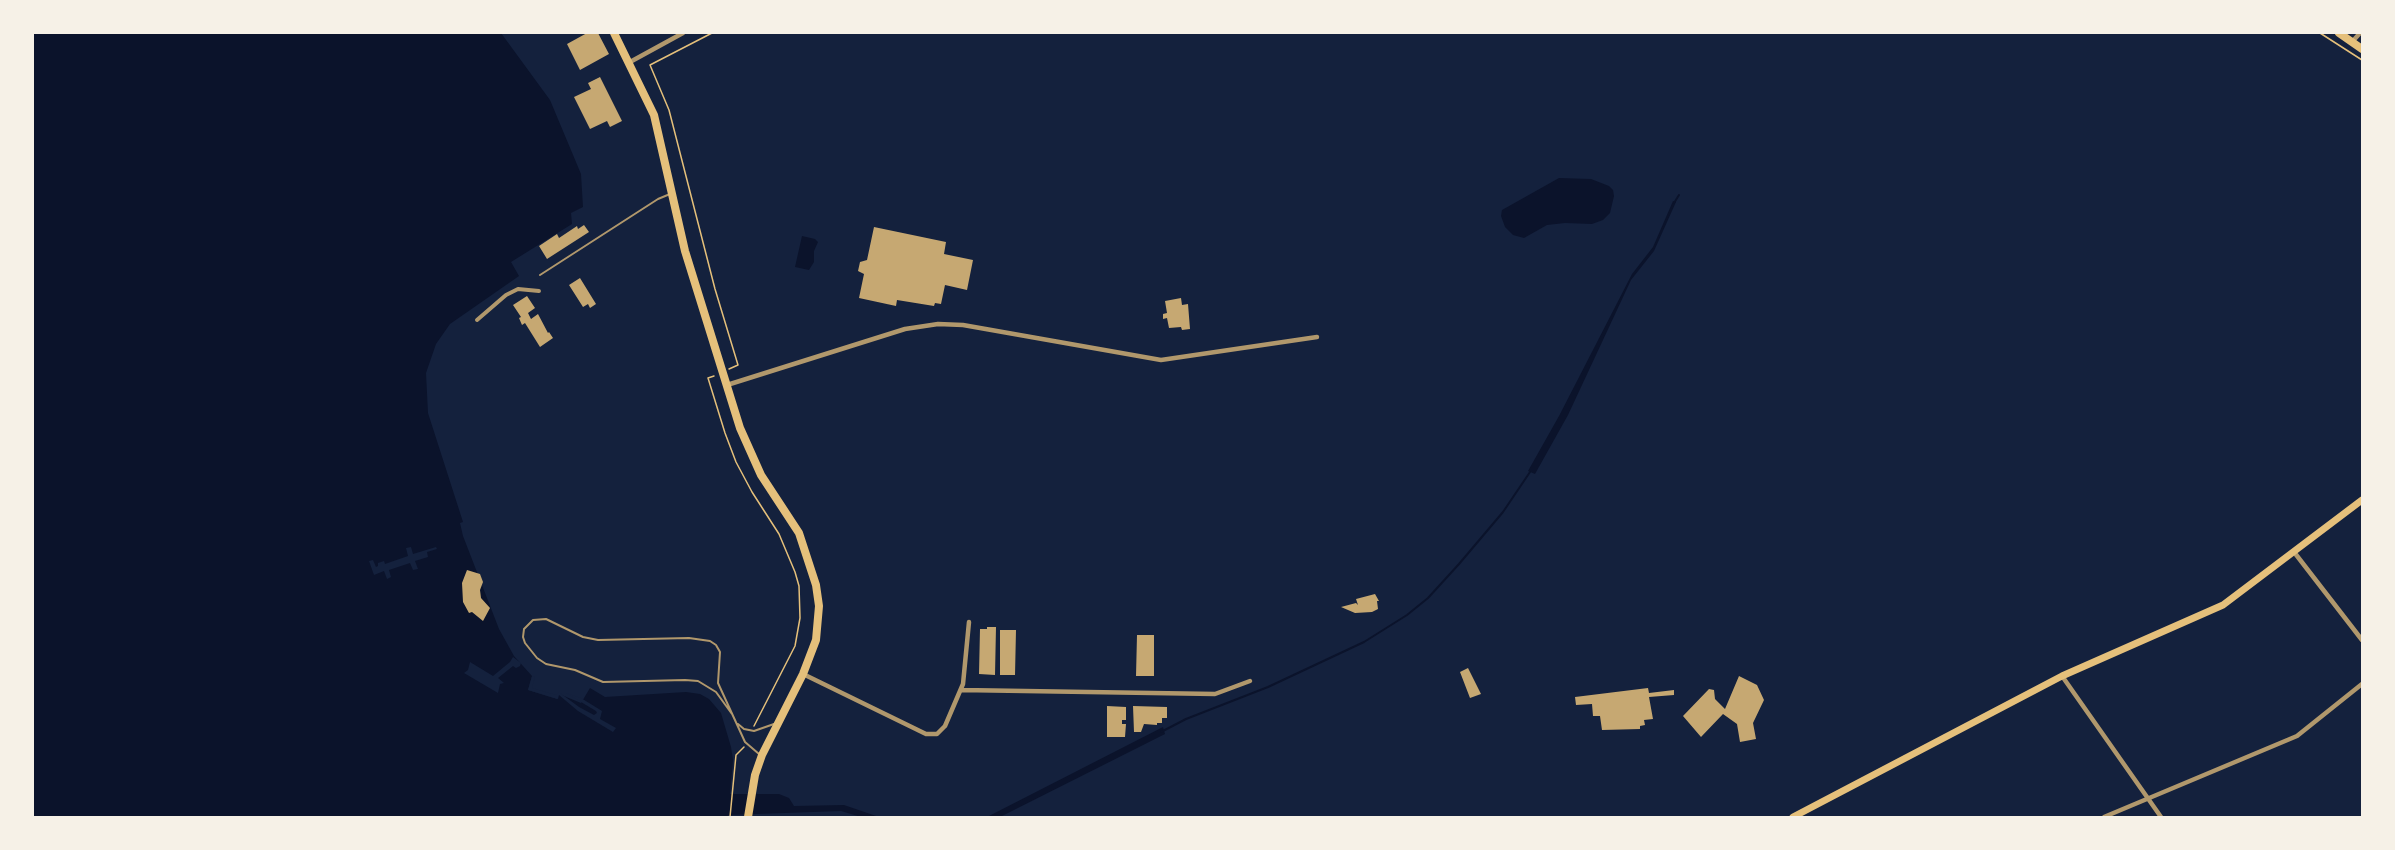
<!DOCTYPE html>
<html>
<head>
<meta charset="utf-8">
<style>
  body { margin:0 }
  #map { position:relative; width:2395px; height:850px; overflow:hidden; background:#14213d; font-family:"PT Sans Narrow",sans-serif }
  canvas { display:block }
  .frame { position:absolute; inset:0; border:34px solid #f6f1e7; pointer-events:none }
</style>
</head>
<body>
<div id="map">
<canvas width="2395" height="850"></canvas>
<div class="frame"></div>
</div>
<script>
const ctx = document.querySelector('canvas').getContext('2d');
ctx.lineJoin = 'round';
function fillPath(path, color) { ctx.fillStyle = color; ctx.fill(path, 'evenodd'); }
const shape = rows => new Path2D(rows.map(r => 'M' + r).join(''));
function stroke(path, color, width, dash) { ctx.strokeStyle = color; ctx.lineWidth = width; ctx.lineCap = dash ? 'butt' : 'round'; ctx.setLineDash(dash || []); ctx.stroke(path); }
const water = shape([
  [33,33,501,33,550,100,581,174,583,207,571,213,572,224,511,262,519,276,450,324,436,344,426,373,428,413,463,522,460,523,463,536,499,629,514,656,532,676,528,690,557,699,559,694,581,703,590,688,605,697,686,692,700,694,709,699,721,713,731,747,733,760,730,794,779,794,789,798,794,806,844,805,879,817,861,817,841,811,728,815,727,817,33,817],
  [1559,178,1591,179,1609,186,1613,190,1614,196,1610,213,1603,220,1592,224,1565,223,1547,225,1524,238,1513,235,1505,227,1501,216,1502,210],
  [1673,201,1676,202,1654,251,1631,280,1568,415,1535,474,1528,471,1559,416,1632,274,1653,247],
  [802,236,815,239,818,242,814,251,814,262,809,270,795,267],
  [1163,727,1165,734,1000,817,987,817]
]);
const pier = shape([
  [411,547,413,554,436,547,437,549,427,552,428,557,415,561,418,569,413,570,410,563,389,570,391,577,387,579,384,571,374,575,369,561,373,560,376,567,378,566,378,563,384,561,385,564,408,556,406,548],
  [513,657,521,663,520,666,516,668,513,666,498,678,504,683,500,684,498,693,464,673,468,670,470,662,493,676,510,662],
  [532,676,535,677,532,688,556,695,560,691,560,693,579,707,594,715,597,713,596,711,566,693,581,698,602,711,600,719,616,728,613,732,578,711,559,695,558,699,528,690]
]);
const stream = shape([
  [1674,203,1679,195],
  [1161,732,1186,719,1268,687,1364,642,1407,615,1428,598,1459,564,1503,512,1530,472]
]);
const building = shape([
  [587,33,598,33,609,54,580,70,567,44],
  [600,77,622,121,610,127,607,121,590,129,574,97,591,89,588,83],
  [584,225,589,232,547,259,539,246,557,234,559,238,577,226,578,229],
  [874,227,946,242,944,254,973,260,967,290,945,285,941,304,935,303,934,306,897,300,896,306,859,298,864,274,858,271,860,262,867,260],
  [580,278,596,304,590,308,588,304,583,307,569,285],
  [527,296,535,308,528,313,531,319,538,314,548,333,549,332,553,338,540,347,525,323,522,325,519,318,521,317,513,305],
  [1181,298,1182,305,1188,304,1190,329,1182,330,1181,327,1169,328,1167,318,1163,319,1163,314,1167,313,1165,301],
  [467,570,480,574,483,582,480,590,481,598,490,608,483,621,472,612,469,613,463,602,462,583],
  [1375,594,1379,601,1377,601,1378,609,1372,612,1355,613,1341,607,1356,603,1358,605,1356,599],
  [987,627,996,627,995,675,979,674,980,629,987,629],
  [1000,630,1016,630,1015,675,1000,675],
  [1137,635,1154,635,1154,676,1136,676],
  [1468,668,1481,694,1470,698,1460,672],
  [1739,676,1757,685,1764,700,1753,723,1756,739,1740,742,1737,724,1723,714,1701,737,1683,716,1709,689,1714,690,1715,699,1725,709],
  [1648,688,1649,693,1674,690,1674,695,1649,697,1653,719,1644,720,1645,725,1640,726,1640,729,1602,730,1600,716,1593,716,1592,704,1576,705,1575,697],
  [1107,706,1126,707,1126,720,1122,720,1122,724,1126,724,1125,737,1107,737],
  [1133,706,1167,707,1167,718,1162,718,1162,723,1157,723,1157,725,1144,724,1141,732,1134,732]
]);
const path = shape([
  [712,33,650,65,669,110,715,289,738,365,729,369],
  [2320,33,2362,60],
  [714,376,708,378,725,433,736,462,752,492,779,534,795,572,799,586,800,618,795,646,754,726],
  [730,817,736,755,744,747]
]);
const service = shape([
  [540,275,658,199,670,194],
  [732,714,716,692,698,681,685,680,603,682,575,670,546,664,537,658,525,643,523,637,524,629,533,620,546,619,583,637,598,640,689,638,710,641,716,645,720,652,718,683,745,742,759,754],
  [738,724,744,729,754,731,774,724]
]);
const pedestrian = shape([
  [477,320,506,295,518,289,539,291]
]);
const minor = shape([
  [2352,42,2360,33],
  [630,62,683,33],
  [727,385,905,329,938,324,963,325,1161,360,1317,337],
  [2294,552,2362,640],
  [803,674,926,734,937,734,945,726,963,684,969,622],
  [2062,676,2161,817],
  [961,690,1215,694,1250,681],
  [2104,817,2297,736,2362,684]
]);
const secondary = shape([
  [1793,817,2062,676,2223,605,2362,500]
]);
const primary = shape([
  [614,33,654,115,685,251,740,428,761,475,799,533,816,585,819,606,816,640,803,674,762,755,755,775,748,817],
  [2339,33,2362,49]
]);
fillPath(water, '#0b132b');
fillPath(pier, '#14213d');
stroke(stream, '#0b132b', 2);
fillPath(building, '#c6a872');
stroke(path, '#e5c07b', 1.5);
stroke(service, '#b1986c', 2);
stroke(pedestrian, '#b1986c', 4);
stroke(minor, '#b1986c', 4.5);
stroke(secondary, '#e5c07b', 7);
stroke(primary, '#e5c07b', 8);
</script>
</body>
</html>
